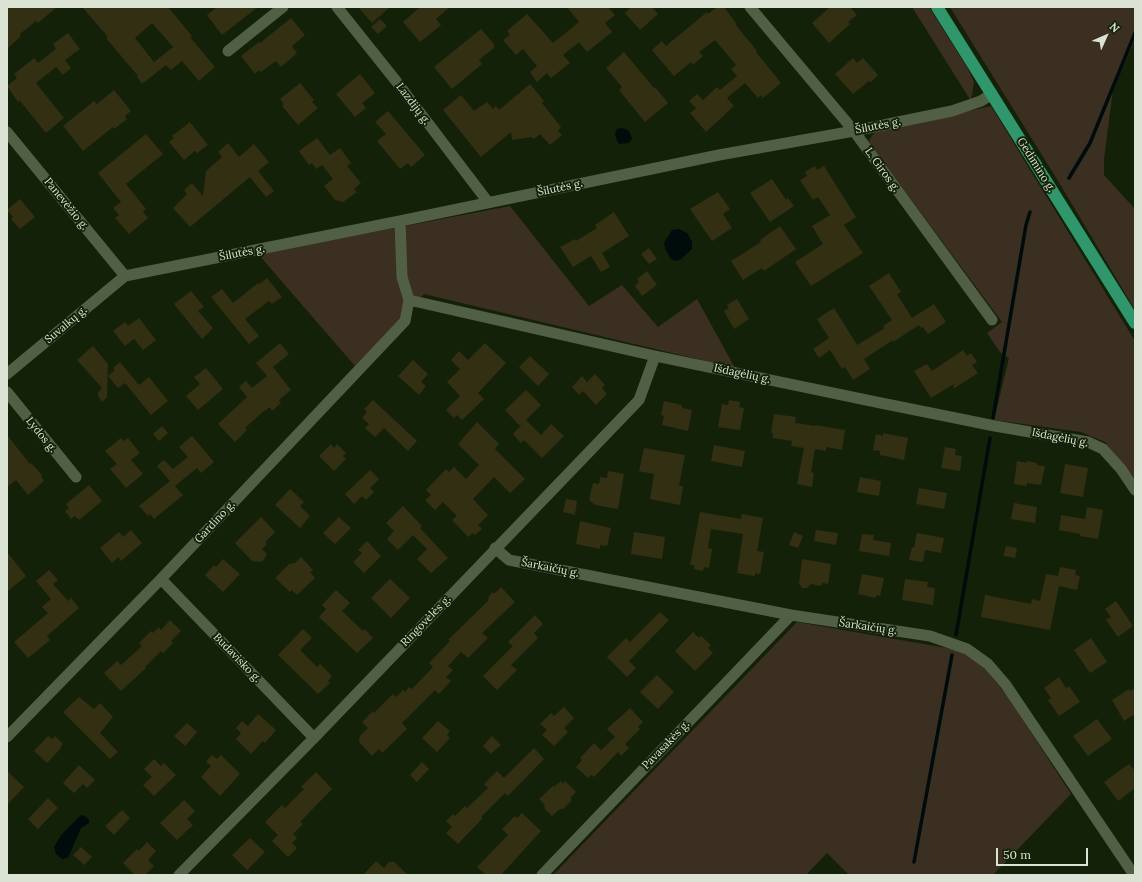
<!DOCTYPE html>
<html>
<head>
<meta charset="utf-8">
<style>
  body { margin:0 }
  #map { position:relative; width:1142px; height:882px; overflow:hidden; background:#142109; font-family:Lora,serif }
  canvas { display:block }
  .frame { position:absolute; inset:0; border:8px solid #dae3d4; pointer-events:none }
  .north { position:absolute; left:1086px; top:16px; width:40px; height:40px; -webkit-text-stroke:3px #142109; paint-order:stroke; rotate:45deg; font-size:11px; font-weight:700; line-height:16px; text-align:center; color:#dae3d4 }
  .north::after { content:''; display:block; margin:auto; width:14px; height:18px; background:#dae3d4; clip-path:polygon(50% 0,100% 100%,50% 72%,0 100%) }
  .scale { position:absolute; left:996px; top:848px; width:92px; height:18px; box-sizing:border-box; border:2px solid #dae3d4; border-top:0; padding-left:5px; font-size:12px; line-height:14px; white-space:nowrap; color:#dae3d4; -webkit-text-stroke:3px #142109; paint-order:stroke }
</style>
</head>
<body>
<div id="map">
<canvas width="1142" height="882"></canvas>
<div class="frame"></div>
<div class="north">N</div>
<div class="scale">50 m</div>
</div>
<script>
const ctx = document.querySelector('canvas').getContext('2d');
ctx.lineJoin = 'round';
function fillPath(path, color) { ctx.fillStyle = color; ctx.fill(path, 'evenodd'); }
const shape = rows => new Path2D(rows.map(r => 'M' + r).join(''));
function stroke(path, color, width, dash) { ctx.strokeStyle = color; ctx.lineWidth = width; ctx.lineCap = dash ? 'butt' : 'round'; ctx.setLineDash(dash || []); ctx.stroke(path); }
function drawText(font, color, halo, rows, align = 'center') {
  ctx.font = font + ' Lora,serif'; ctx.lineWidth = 4; ctx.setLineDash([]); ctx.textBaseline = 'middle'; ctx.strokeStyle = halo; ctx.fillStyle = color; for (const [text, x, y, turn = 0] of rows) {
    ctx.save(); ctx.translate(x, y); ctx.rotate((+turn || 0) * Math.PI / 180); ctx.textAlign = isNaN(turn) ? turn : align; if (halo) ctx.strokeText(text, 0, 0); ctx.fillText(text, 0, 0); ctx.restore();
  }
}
const green = shape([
  [912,7,929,7,968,69,974,82,971,101],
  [950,7,1135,7,1135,40,1113,90,1104,159,1104,175,1135,209,1135,310,1063,189],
  [991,106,1135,341,1135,480,1105,442,1081,432,994,420,1009,358,1000,352,987,333,1002,322,870,144,869,140,875,132],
  [510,206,589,306,622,285,658,327,697,299,735,368,424,294,355,366,258,254],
  [797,622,958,650,982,665,1008,697,1071,794,993,875,849,875,827,853,806,875,553,875]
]);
const water = shape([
  [622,128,628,130,631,135,632,139,629,143,619,144,617,141,615,133,617,129],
  [679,229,687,233,692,242,692,249,680,260,675,261,670,258,665,248,664,243,672,230],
  [81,815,85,816,89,820,89,823,81,828,68,858,62,859,56,854,54,847,61,835]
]);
const stream = shape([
  [1069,178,1090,143,1135,33],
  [993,418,1026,225,1030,212],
  [956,635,990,438],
  [914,862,952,655]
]);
const building = shape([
  [7,7,57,7,38,23,36,21,20,34,21,36,7,49],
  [82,7,168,7,192,36,190,37,215,67,199,81,182,61,171,70,166,65,142,84,137,77,138,76,106,38,108,37],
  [152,23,173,47,154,62,135,38],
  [217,7,258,7,222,35,207,15],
  [358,7,390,7,372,23],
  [420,7,450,7,436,19,441,25,420,42,403,22],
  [567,7,608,7,615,15,605,23,612,32,587,52,579,42,563,55,570,63,551,78,547,73,537,82,530,72,537,66,523,49,516,55,503,40,510,35,507,31,527,14,553,43,579,22],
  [631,7,652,7,658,14,640,30,625,13],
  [717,7,724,7,736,23,735,24,757,51,756,52,781,83,763,98,761,95,758,98,745,83,727,98,734,106,706,132,690,113,696,108,689,101,697,94,703,100,717,87,720,90,737,76,731,69,736,65,715,40,699,52,703,56,693,65,691,62,674,76,652,50,662,41,666,46,707,12,708,14],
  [830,7,850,7,857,15,848,22,850,24,829,43,812,23],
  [291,18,305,35,292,46,297,53,281,67,276,61,261,72,259,70,255,74,241,56,259,42,260,43],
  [380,19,387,26,378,34,371,27],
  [481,29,494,44,494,48,479,60,482,64,452,89,434,67],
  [68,33,80,49,65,60,71,68,63,75,56,67,36,83,64,118,46,133,20,101,18,102,7,86,17,78,14,74,34,58,38,63,56,49,53,44],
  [624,52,654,88,655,87,668,103,645,122,619,90,622,87,606,68],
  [853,58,857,63,863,58,878,75,871,82,869,81,853,94,835,74],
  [360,74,375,93,362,103,366,108,355,117,336,94],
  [300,83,314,100,312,102,318,108,298,125,282,106,284,104,280,99],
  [530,84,544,101,542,103,561,127,558,131,562,135,550,145,540,134,534,139,532,137,512,140,511,132,481,157,443,110,461,95,474,111,487,102,493,109,496,106,499,110],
  [114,90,131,111,125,116,127,119,114,129,113,127,83,151,63,126,94,101,97,104],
  [388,111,425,155,411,167,408,163,400,169,377,141,386,134,375,122],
  [190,122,208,145,197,153,195,151,184,160,169,142,174,138,172,136],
  [146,134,163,154,126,184,146,209,143,212,148,218,129,234,115,218,119,215,113,208,121,202,98,173],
  [317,138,330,155,340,148,351,163,347,166,361,183,354,189,357,192,343,202,335,200,324,186,333,179,322,165,316,169,312,163,309,165,299,151],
  [228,143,239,157,254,144,269,162,258,171,274,191,266,197,250,177,190,227,173,208,187,194,184,190,192,183,203,196,206,171,222,157,218,152],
  [815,166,817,170,824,166,856,217,844,225,863,253,811,286,795,262,823,244,812,226,830,215,818,197,813,200,800,180,807,176,805,172],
  [772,179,786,200,788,198,794,206,770,222,750,193],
  [718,192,730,209,723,214,732,228,712,241,690,209],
  [20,199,35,217,20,229,11,219,13,217,7,210],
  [614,212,629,236,602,253,610,267,601,272,591,256,573,267,560,247,575,239,576,241,597,228,595,225],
  [780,226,796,249,764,271,762,268,743,280,731,261,761,242,760,240],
  [649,248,657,259,649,264,641,254],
  [647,271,657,285,642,296,635,286,639,282,637,279],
  [889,273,901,292,897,294,912,318,934,304,946,322,928,334,923,327,921,328,919,325,893,342,893,340,864,359,870,369,853,380,845,367,842,369,830,350,819,358,813,349,829,338,817,319,834,308,857,345,885,328,883,326,892,320,869,286],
  [267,278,282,297,272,304,269,301,245,319,259,336,249,344,211,297,222,289,233,303,258,283,259,284],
  [191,291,204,307,198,311,213,328,202,339,174,304],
  [737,299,749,319,734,329,724,311,729,308,727,305],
  [139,318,156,340,143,350,134,339,125,346,113,331,125,322,128,326],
  [280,343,289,354,273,367,291,390,279,400,281,403,272,411,270,407,265,411,265,410,245,428,247,430,235,442,218,424,247,397,239,387,246,381,252,388,267,376,256,363],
  [485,343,506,363,478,393,484,399,462,420,457,415,454,418,446,410,460,396,447,382,460,369,451,360,459,351,468,360],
  [93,346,108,364,107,397,102,402,98,396,98,393,102,388,77,360],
  [963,350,967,356,971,353,977,362,972,365,978,373,953,389,954,384,931,398,914,371,927,364,932,371],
  [530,356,549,374,538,386,519,367],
  [413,360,428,374,421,382,426,386,419,395,398,376],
  [120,362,139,385,149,377,168,401,151,415,125,383,118,388,108,376,115,370,113,368],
  [206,368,223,389,198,410,186,396,200,384,194,377],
  [595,374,605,385,602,388,607,394,596,405,583,391,579,395,572,387,582,376,587,382],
  [526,390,541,405,520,426,505,410],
  [373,400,417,441,408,451,384,428,375,437,365,428,369,424,362,418,367,412,364,409],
  [729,400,740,402,739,407,744,408,740,430,718,427,722,404,728,405],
  [664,401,682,405,682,408,692,410,688,431,662,425,664,416,661,415],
  [774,414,796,417,795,423,815,426,815,425,845,430,842,450,826,447,826,451,815,449,811,472,814,473,812,487,797,484,804,448,791,446,792,441,773,438,773,433,771,433],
  [526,420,541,435,551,424,564,436,542,458,524,440,521,443,513,434],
  [477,422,499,444,495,449,525,479,510,493,494,477,473,499,488,515,478,525,482,529,475,535,473,533,468,537,452,520,457,516,443,502,435,510,425,500,431,495,426,490,446,469,449,472,454,467,466,479,479,465,458,444],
  [162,426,168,433,159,441,153,434],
  [883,433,908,438,904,460,880,455,880,451,873,450,876,434,883,436],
  [7,435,30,464,31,463,42,475,41,476,44,481,28,495,16,480,7,487],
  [192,436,214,462,201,473,197,468,175,486,183,495,154,519,150,514,148,516,139,506,170,481,157,466,164,460,173,469,188,457,179,447],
  [121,438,124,441,128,438,140,453,131,460,143,474,126,488,110,469,117,464,105,451],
  [331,444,334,448,337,444,346,453,343,456,346,459,334,471,319,456],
  [714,445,745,451,742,467,711,461],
  [945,447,956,449,955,455,962,456,960,471,941,468],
  [644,448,685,455,679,486,683,486,680,505,650,499,654,474,639,471],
  [1017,461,1027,463,1027,461,1037,463,1037,465,1045,466,1041,485,1027,483,1027,486,1014,484],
  [1065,464,1088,468,1083,497,1060,493],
  [370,470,379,479,370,488,374,492,366,500,362,496,354,504,345,494],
  [608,471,624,474,618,509,595,505,589,500,593,483,599,484,600,477,607,478],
  [860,477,881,481,879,496,857,492],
  [89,485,102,501,79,520,75,516,71,519,65,511,69,508,66,504],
  [919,488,947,493,944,509,916,504],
  [290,489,304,502,300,506,310,516,300,528,275,505],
  [566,499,577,501,575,515,563,512],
  [1014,503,1037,507,1035,523,1011,519],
  [403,506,422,526,420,528,448,558,431,573,417,559,427,549,413,535,398,550,387,539,394,531,386,523],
  [1087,507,1103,510,1098,539,1080,536,1080,534,1059,530,1061,515,1085,519],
  [700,512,741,519,742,514,763,518,757,551,764,552,760,574,755,573,755,576,737,573,743,534,711,529,708,548,712,549,709,568,704,567,703,571,694,569,694,565,690,565],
  [261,517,275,532,265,542,267,544,262,549,267,554,264,559,261,562,252,561,235,543],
  [339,517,351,528,335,544,323,533],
  [580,521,611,528,607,546,600,545,600,549,576,544],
  [131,530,142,543,121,561,118,557,112,563,100,548,119,532,123,537],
  [816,530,838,533,836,545,814,541],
  [634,532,665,537,662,559,631,554],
  [794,532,803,536,798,548,789,545],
  [917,533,944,538,941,553,925,550,923,562,909,560,912,547,914,548],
  [862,534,874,535,873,540,891,543,889,556,859,551],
  [367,541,381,556,364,573,353,562,362,553,358,550],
  [1006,546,1017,548,1015,558,1003,556],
  [7,552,26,576,7,592],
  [301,557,313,570,310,572,315,578,297,595,292,590,290,592,275,578,289,564,295,563],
  [223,559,240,574,223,592,205,575,214,565,216,567],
  [802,559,831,564,828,584,822,583,821,586,811,584,807,588,802,588,799,583],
  [1060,567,1076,570,1075,575,1080,576,1077,590,1059,586,1050,630,981,617,985,595,1031,604,1032,599,1040,601,1046,574,1058,576],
  [49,570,58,580,53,584,68,601,71,598,79,608,47,636,50,640,28,658,14,642,48,613,42,607,51,599,36,581],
  [862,574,884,578,880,596,876,595,876,598,858,594],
  [390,579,410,598,391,618,371,598],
  [905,579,928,582,927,587,935,588,933,605,902,600],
  [501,587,515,602,482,633,488,638,468,658,461,652,448,666,453,670,446,677,451,681,439,694,435,690,402,723,407,729,382,753,379,749,372,756,359,742,360,736,368,728,362,722,373,711,374,713,393,694,396,697,403,690,405,692,409,687,412,689,433,667,429,663,450,641,448,640,488,601,489,596,492,593,495,593],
  [336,590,350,603,342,611,363,631,365,629,373,638,357,653,319,617,326,609,322,605],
  [1116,601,1133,626,1118,637,1106,620,1111,617,1105,609],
  [660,612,669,620,629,661,636,668,627,677,607,657,626,638,630,642],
  [535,615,543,624,534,633,538,638,511,665,517,670,497,690,483,676,513,646,508,642],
  [170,620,181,631,171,641,173,643,163,653,161,651,145,667,146,668,121,691,104,673,117,661,121,665,142,646,139,643,151,631,153,633,159,627,161,630],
  [303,629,312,638,300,650,317,667,320,664,332,676,328,681,330,683,318,694,278,655],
  [693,632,699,638,701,636,711,645,708,648,713,653,695,671,675,651],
  [1091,638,1107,662,1090,673,1074,650],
  [657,675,674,692,658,709,640,692],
  [1059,677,1066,688,1069,686,1080,702,1059,716,1048,700,1051,698,1044,688],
  [1135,688,1135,714,1124,721,1112,700,1129,689,1130,691],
  [79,697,94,709,100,703,113,717,100,733,118,752,110,759,63,712],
  [564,707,574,718,564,728,568,732,554,746,542,735,547,730,540,724,551,713,554,716],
  [630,708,643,722,638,727,640,729,625,744,629,748,621,756,618,752,594,777,591,775,588,778,576,767,582,760,580,758,594,743,601,750,615,737,607,729],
  [258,714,276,730,265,743,263,741,251,754,236,739,241,733,236,728,242,721,248,726],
  [1097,719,1112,739,1088,756,1073,736],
  [438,721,450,731,447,735,450,738,437,752,422,738],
  [187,723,197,732,185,746,174,736],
  [48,736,52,739,55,736,63,744,60,747,61,748,47,763,34,751],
  [492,736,501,745,491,754,483,746],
  [534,748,544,759,508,796,505,793,481,817,483,818,458,844,446,833,452,827,446,821,453,814,455,816,465,806,467,808,488,788,484,784,497,771,504,778],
  [212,755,217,759,221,755,240,774,220,796,201,777,211,766,206,762],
  [154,759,161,766,164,763,176,775,154,796,143,785,152,777,144,769],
  [422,762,429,769,417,782,410,775],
  [1129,764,1135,771,1135,788,1118,801,1104,782],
  [79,765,95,780,87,788,83,784,74,793,63,783],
  [7,771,24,787,7,805],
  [316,772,332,789,300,822,303,824,293,834,297,838,292,843,297,848,288,857,272,841,278,835,265,822,282,805,285,808,304,789,301,787],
  [561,781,563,784,565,781,576,792,570,798,572,800,563,809,560,809,552,816,545,809,544,804,539,799,553,786,554,787],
  [48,798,58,808,38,829,28,819],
  [184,800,195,811,187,819,193,825,177,840,160,823],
  [122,810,130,818,114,835,105,826],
  [522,813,541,831,501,875,486,875,477,867,508,835,502,829,515,816,517,818],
  [250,838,265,852,247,870,232,855],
  [147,842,156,851,148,860,154,866,145,875,135,875,123,863,137,849,139,851],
  [81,847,92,857,84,865,73,855],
  [376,861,384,868,389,862,394,862,408,875,363,875]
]);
const minor = shape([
  [337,7,396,81,488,202],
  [750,7,854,131,992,320],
  [228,51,283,7],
  [7,132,125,276],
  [400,221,402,277,409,300,655,356,876,402,995,426,1088,442,1103,449,1121,469,1135,490],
  [7,374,125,276,400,221,719,155,854,131,952,111,981,101,992,94],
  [7,392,76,477],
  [495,548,509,560,791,615,930,636,967,649,988,664,1006,685,1134,875],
  [161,579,314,738],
  [7,737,161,579,405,321,409,300],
  [179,875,314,738,639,400,655,356],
  [542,875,791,615]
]);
const trunk = shape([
  [937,7,1135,323]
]);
const streetNames = [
  ["Lazdijų g.",413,104,53],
  ["Šilutės g.",878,126,-11],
  ["Gedimino g.",1036,165,58],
  ["L. Giros g.",882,170,54],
  ["Šilutės g.",560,188,-12],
  ["Panevėžio g.",66,204,51],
  ["Šilutės g.",242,253,-11],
  ["Suvalkų g.",66,325,-40],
  ["Išdagėlių g.",742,374,12],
  ["Lydos g.",41,435,51],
  ["Išdagėlių g.",1060,438,11],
  ["Gardino g.",215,522,-47],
  ["Šarkaičių g.",550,568,11],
  ["Ringovėlės g.",426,621,-46],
  ["Šarkaičių g.",868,627,8],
  ["Budavisko g.",237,658,46],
  ["Pavasakės g.",666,745,-46]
];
fillPath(green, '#3a2f21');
fillPath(water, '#000b0b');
stroke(stream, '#000b0b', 3.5);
fillPath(building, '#332f12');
stroke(minor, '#516045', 11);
stroke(trunk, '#30976c', 12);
drawText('11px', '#dae3d4', '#142109', streetNames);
</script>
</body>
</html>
